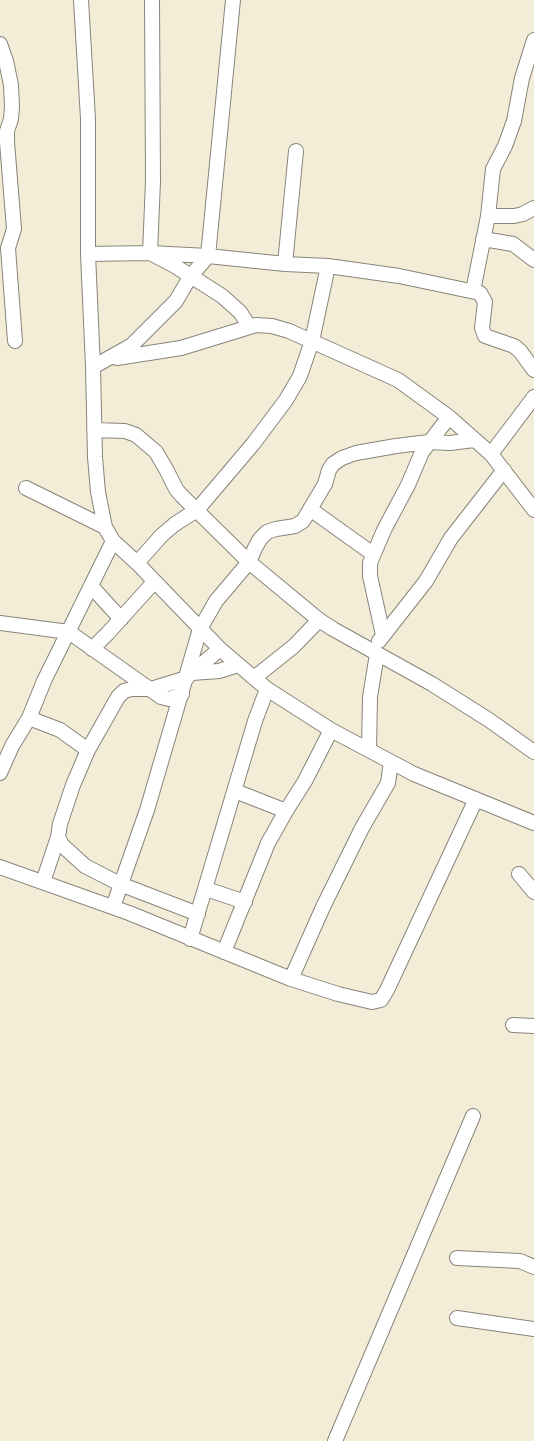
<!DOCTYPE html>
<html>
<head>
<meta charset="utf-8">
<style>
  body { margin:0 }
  canvas { display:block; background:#f3edd8 }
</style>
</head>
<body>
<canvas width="534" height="1441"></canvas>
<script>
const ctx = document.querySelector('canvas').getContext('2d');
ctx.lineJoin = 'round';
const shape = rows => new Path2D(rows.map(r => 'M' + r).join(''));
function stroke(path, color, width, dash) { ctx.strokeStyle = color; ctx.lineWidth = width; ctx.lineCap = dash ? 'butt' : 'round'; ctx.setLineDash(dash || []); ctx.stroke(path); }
const minor = shape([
  [81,0,88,119,88,254,93,367,95,457,98,492,105,527,113,541,137,563,220,649,267,689,331,730,414,774,534,823],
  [152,0,153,181,150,253,175,266,222,296,240,312,249,326],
  [0,44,6,61,11,85,12,107,11,119,7,131,7,142,14,229,8,248,15,341],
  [488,216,514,216,523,214,534,208],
  [483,239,513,244,534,260],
  [88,254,150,253,208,256,233,0],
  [285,264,296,151],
  [473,291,488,216,493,169,505,146,514,121,522,78,534,40],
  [117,358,181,348,256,325,272,326,289,331,398,380,449,417,491,454,534,510],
  [93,367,132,345,176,301,190,277,208,256,285,264,328,266,399,276,480,293,485,302,482,328,485,336,514,346,520,351,534,370],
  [94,430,125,431,136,435,156,452,166,469,176,489,181,495,249,562,319,620,333,629,432,684,489,720,534,752],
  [491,454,534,397],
  [26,488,105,527],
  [310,509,373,554],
  [137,563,162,535,175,524,197,510,253,444,286,400,300,376,312,341,328,266],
  [91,586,121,619],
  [0,623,69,632,161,697,169,699,182,694],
  [383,635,370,576,370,563,384,530,408,485,422,452,449,417],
  [379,641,426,581,451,538,504,470],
  [92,649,108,633,154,582],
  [192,673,219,671,238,665],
  [190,674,220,649],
  [254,678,294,646,319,620],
  [29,718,60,730,88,750,118,697,124,691,132,689,151,689,187,678],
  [88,750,73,785,60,824,58,837,62,845,85,866,120,884,198,914],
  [369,750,370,697,377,654],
  [0,773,12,746,29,718,44,681,113,541],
  [235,791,286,811],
  [0,867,129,913,291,979,338,994,372,1002,381,1000,387,990,476,799],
  [519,874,534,892],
  [43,882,58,837],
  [206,889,245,902],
  [113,907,147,810,200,629,216,601,249,562,255,548,260,539,267,532,276,529,295,526,303,521,325,484,329,470,333,464,342,458,356,453,396,446,429,442,450,443,474,440],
  [190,939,255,721,267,689],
  [224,952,268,843,286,811,305,781,331,730],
  [291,979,323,907,362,828,388,783,391,762],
  [513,1025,534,1026],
  [457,1258,520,1261,534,1267],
  [457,1318,534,1329],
  [335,1441,473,1116]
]);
stroke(minor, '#88847a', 16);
stroke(minor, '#fff', 14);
</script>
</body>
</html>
